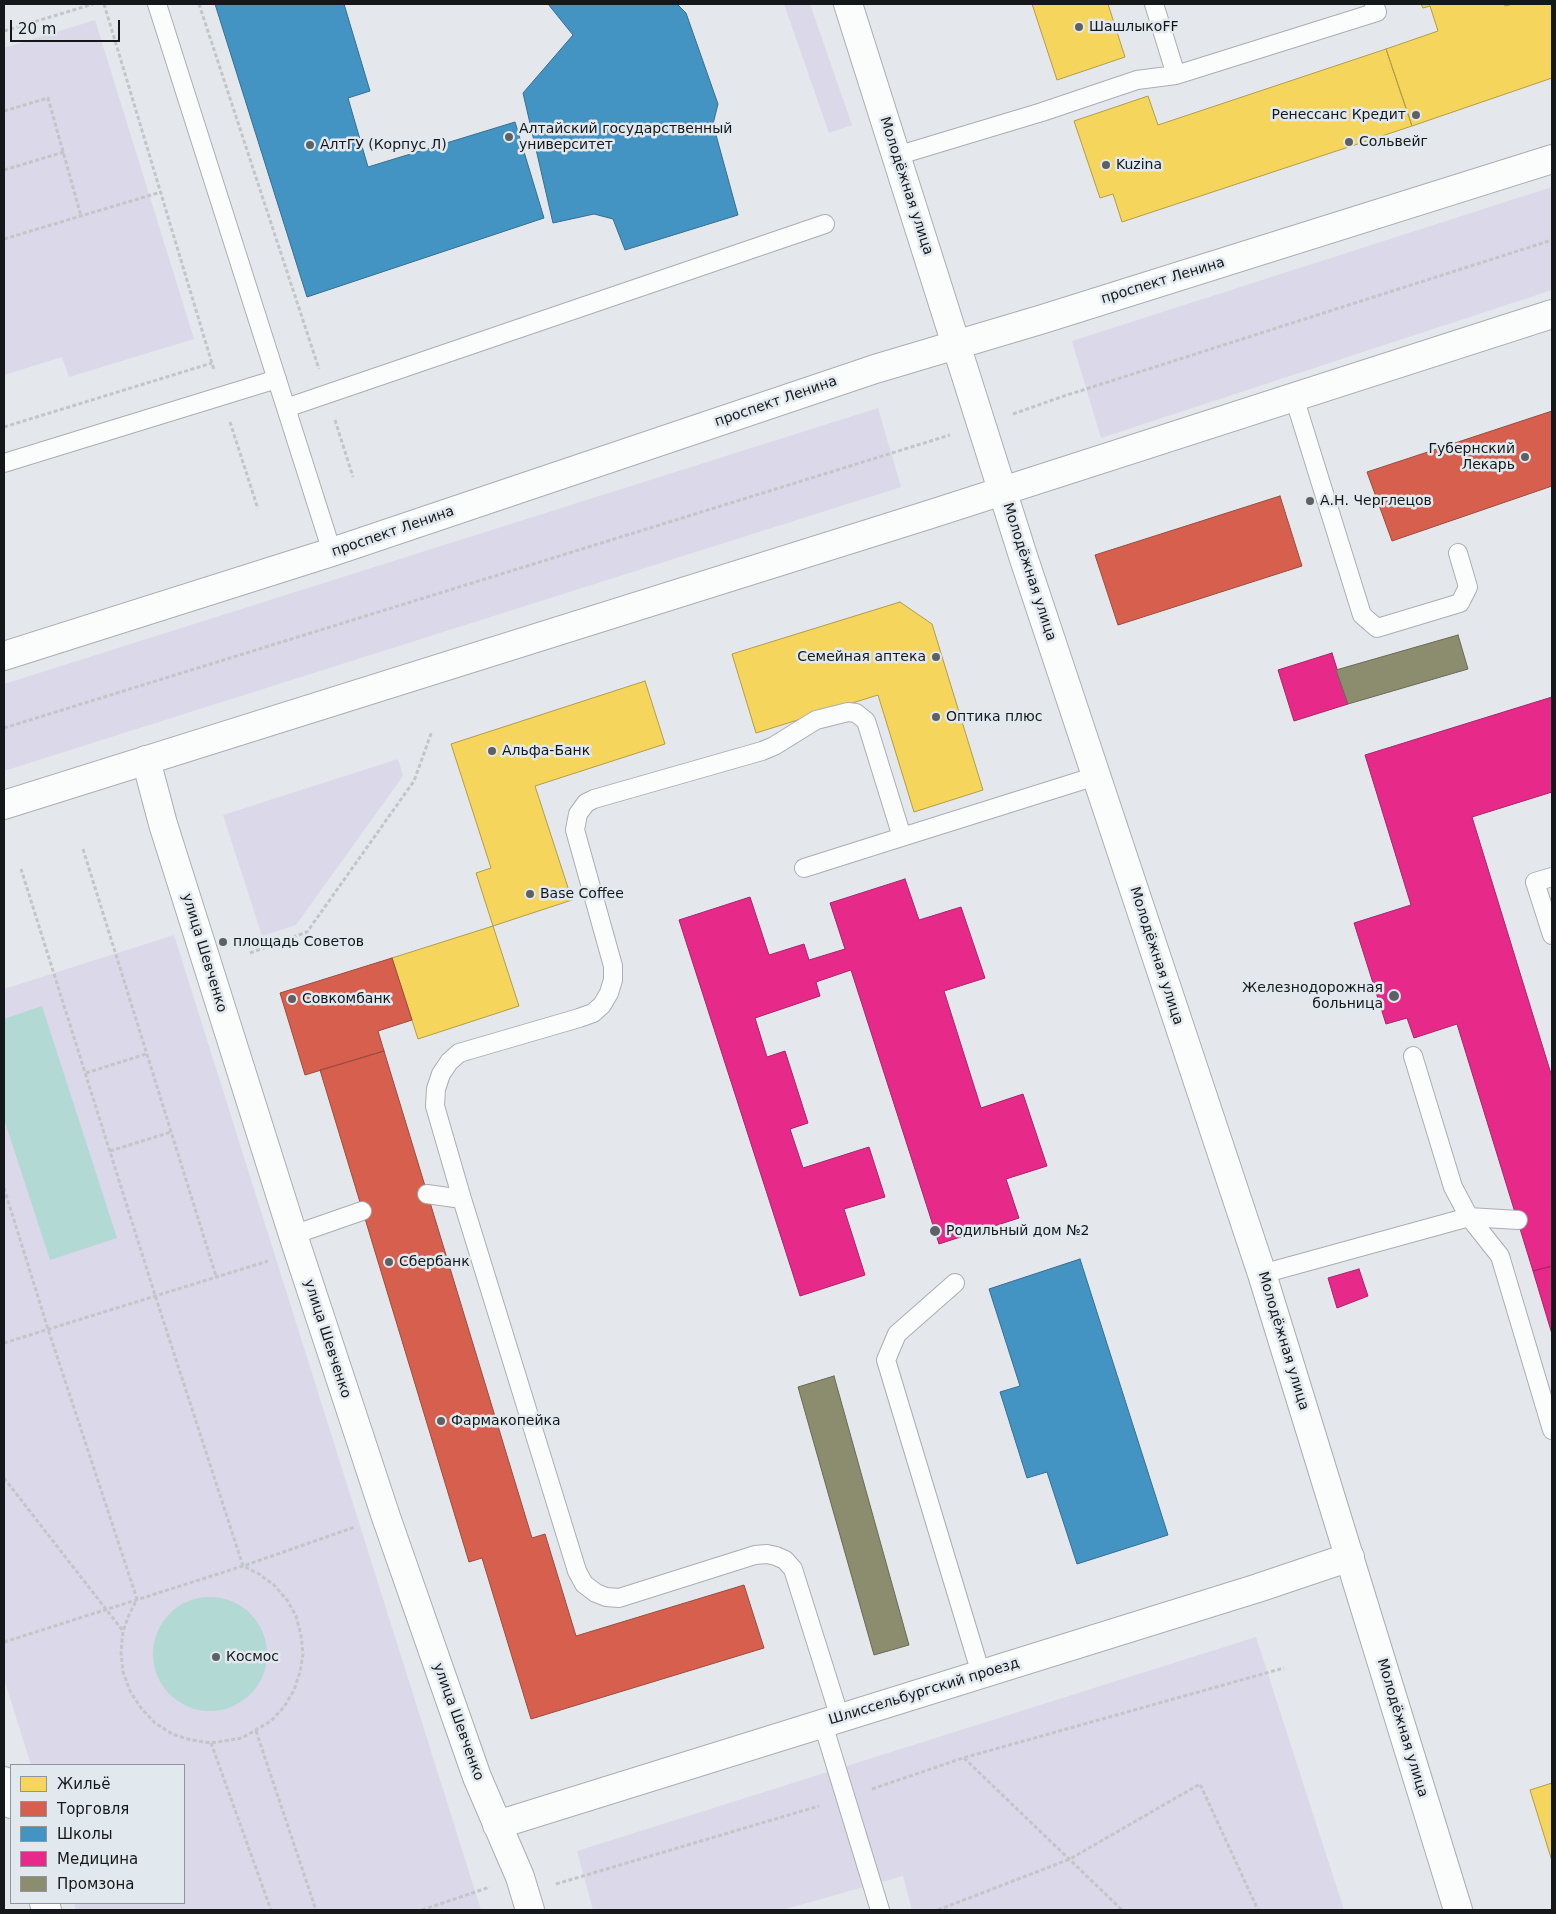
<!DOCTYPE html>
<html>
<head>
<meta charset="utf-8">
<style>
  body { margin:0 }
  #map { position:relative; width:1556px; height:1914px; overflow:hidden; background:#e4e8ec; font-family:"DejaVu Sans",sans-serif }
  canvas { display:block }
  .frame { position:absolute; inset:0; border:5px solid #15181a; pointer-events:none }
  .legend { position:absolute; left:10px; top:1764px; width:175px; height:140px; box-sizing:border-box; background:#e1e9ef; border:1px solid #8f959a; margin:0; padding:6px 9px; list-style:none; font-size:15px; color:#15181a }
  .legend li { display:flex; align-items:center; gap:10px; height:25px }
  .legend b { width:25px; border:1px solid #8f959a }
  .scale { position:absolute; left:10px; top:20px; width:110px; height:22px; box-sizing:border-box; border:2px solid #15181a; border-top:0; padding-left:6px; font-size:15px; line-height:18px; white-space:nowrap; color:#15181a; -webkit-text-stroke:4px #e1e9ef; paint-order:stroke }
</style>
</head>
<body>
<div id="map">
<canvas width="1556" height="1914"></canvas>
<div class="frame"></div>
<ul class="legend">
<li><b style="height:14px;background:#f6d55c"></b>Жильё</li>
<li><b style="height:14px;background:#d6604d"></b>Торговля</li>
<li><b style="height:14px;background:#4393c3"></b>Школы</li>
<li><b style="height:14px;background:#e7298a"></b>Медицина</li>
<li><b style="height:14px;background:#8c8c6e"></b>Промзона</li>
</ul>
<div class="scale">20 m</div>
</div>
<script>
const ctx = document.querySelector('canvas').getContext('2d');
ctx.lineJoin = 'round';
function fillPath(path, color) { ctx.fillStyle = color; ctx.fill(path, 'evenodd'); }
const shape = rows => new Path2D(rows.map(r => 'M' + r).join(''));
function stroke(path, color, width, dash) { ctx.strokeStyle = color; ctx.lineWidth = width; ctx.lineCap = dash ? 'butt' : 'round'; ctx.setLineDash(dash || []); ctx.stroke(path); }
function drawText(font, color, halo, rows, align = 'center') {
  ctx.font = font + ' "DejaVu Sans",sans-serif'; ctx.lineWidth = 5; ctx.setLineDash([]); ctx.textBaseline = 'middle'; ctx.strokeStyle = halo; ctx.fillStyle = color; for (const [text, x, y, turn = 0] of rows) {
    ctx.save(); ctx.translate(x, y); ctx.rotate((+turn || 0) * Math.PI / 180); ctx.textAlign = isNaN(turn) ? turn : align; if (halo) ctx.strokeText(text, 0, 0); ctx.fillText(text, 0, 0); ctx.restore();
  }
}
const green = shape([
  [784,4,810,4,852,125,829,133],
  [95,20,194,339,69,377,62,357,4,375,4,48],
  [1552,187,1552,290,1101,438,1072,341],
  [878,408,901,487,4,771,4,684],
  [398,759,403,776,296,925,262,936,223,815],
  [174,935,481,1910,76,1910,74,1903,184,1903,184,1765,31,1765,4,1679,4,989],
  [1256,1637,1344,1910,912,1910,903,1876,782,1910,593,1910,577,1851]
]);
const water = shape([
  [42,1006,117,1238,50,1260,4,1119,4,1019],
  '153 1654a57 57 0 1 1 114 0a57 57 0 1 1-114 0Z'
]);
const homes = shape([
  [1032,4,1108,4,1125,57,1057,80,1032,4],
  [1421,4,1504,4,1505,6,1513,4,1552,4,1552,78,1412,126,1386,49,1438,31,1430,6,1423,8,1421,4],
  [1386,49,1412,126,1122,222,1113,194,1100,198,1074,121,1148,96,1158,125,1386,49],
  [900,602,932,624,983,790,914,812,878,695,756,733,732,654,900,602],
  [645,681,665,744,535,786,572,900,493,926,476,873,491,868,451,744,645,681],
  [493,926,519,1006,418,1039,392,958,493,926],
  [1552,1783,1552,1861,1530,1790,1552,1783]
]);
const shops = shape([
  [1552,411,1552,486,1392,541,1367,472,1552,411],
  [1280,496,1302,566,1118,625,1095,555,1280,496],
  [392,958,412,1020,378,1031,384,1051,305,1075,280,993,392,958],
  [384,1051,532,1538,545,1534,576,1636,744,1585,764,1648,531,1719,482,1558,469,1562,320,1070,384,1051]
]);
const schools = shape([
  [215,4,344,4,370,91,348,98,368,167,515,122,544,218,307,297,215,4],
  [548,4,677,4,686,13,718,104,713,124,738,215,625,250,613,219,594,214,553,223,523,93,573,35,548,4],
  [1080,1259,1168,1535,1077,1564,1047,1472,1027,1478,1000,1392,1020,1386,989,1289,1080,1259]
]);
const health = shape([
  [1332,653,1348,704,1294,721,1278,670,1332,653],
  [1552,697,1552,792,1472,817,1552,1077,1552,1266,1533,1271,1457,1024,1414,1038,1407,1018,1386,1024,1354,923,1411,905,1365,755,1552,697],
  [905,879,919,920,961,907,985,978,944,991,981,1108,1023,1094,1047,1166,1006,1179,1019,1218,939,1244,851,970,816,982,820,996,755,1018,767,1057,785,1051,808,1123,790,1129,803,1168,869,1147,885,1197,844,1209,865,1275,800,1296,679,920,750,897,769,955,804,944,809,960,845,949,830,903,905,879],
  [1552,1266,1552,1334,1533,1271,1552,1266],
  [1359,1269,1368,1296,1337,1308,1328,1278,1359,1269]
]);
const industry = shape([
  [1458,635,1468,669,1348,704,1336,670,1458,635],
  [834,1376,909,1645,874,1655,798,1387,834,1376]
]);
const path = shape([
  [104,4,214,370],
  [199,4,319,369],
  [4,31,93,4],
  [4,111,48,98,81,216],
  [4,170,64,152],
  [4,239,161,192],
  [1013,414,1064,396,1552,240],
  [335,420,353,477],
  [230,422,258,509],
  [4,427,212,363],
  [4,728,950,435],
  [83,849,216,1276],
  [250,953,307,932,414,781,432,731],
  [86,1073,146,1054],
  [110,1151,171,1132],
  [4,1188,48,1329,137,1599,129,1615,123,1631,121,1652,123,1672,130,1691,141,1708,155,1723,172,1734,191,1740,211,1743,242,1738,271,1721,284,1707,294,1690,300,1672,303,1654,301,1635,296,1616,287,1600,274,1585,259,1574,243,1566,155,1295,21,869],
  [4,1343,268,1261],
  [4,1478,123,1631],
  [4,1642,243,1566,355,1527],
  [256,1731,316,1910],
  [211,1743,271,1910],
  [964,1758,1122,1910],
  [872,1789,963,1758,1284,1668],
  [556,1884,819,1806],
  [422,1910,490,1887],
  [938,1910,1070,1859,1200,1784,1258,1910]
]);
const service = shape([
  [157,4,332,552],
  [1154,4,1176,75],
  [896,156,1042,112,1137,80,1176,75,1377,12,1374,4],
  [1294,397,1362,615,1377,628,1460,603,1468,587,1458,553],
  [286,408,825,224],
  [4,463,277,379],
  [804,868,902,837],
  [1552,877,1535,882,1552,935],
  [1413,1056,1453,1187,1469,1217,1500,1256,1552,1430],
  [427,1194,462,1199,435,1106,436,1089,441,1074,449,1062,459,1053,579,1018,593,1013,602,1005,609,993,613,980,613,966,575,830,578,814,586,803,594,799,762,751,774,746,816,720,848,712,856,713,866,721,902,837,1096,776],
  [462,1199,577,1571,584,1584,596,1593,606,1597,619,1598,755,1555,767,1554,776,1556,785,1560,793,1569,840,1718],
  [293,1235,362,1211],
  [1262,1274,1469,1217,1518,1220],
  [955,1283,897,1334,886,1360,981,1674],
  [823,1724,880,1910]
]);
const minor = shape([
  [146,760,163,824,293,1235,386,1517,477,1777,520,1877,530,1910],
  [4,1781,11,1804],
  [497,1825,1258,1588,1350,1557],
  [44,1903,47,1910]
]);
const tertiary = shape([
  [848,4,1024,559,1262,1274,1458,1910]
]);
const primary = shape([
  [4,656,332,552,875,369,1043,319,1552,159],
  [4,805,928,515,1552,314]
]);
const markers = [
  [1079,27,5,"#5d6164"],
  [1416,115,5,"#5d6164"],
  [509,137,5,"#5d6164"],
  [1349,142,5,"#5d6164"],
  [310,145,5,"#5d6164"],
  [1106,165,5,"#5d6164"],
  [1525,457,5,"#5d6164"],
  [1310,501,5,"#5d6164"],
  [936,657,5,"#5d6164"],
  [936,717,5,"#5d6164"],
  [492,751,5,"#5d6164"],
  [530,894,5,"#5d6164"],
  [223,942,5,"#5d6164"],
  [1394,996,6,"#5d6164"],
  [292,999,5,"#5d6164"],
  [935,1231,6,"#5d6164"],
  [389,1262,5,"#5d6164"],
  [441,1421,5,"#5d6164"],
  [216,1657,5,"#5d6164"]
];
const poiNames = [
  ["ШашлыкоFF",1089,27],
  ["Ренессанс Кредит",1406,115,"right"],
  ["Алтайский государственный",519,129],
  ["университет",519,145],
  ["Сольвейг",1359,142],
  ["АлтГУ (Корпус Л)",320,145],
  ["Kuzina",1116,165],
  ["Губернский",1515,449,"right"],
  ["Лекарь",1515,465,"right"],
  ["А.Н. Черглецов",1320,501],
  ["Семейная аптека",926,657,"right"],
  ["Оптика плюс",946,717],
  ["Альфа-Банк",502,751],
  ["Base Coffee",540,894],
  ["площадь Советов",233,942],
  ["Железнодорожная",1383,988,"right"],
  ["больница",1383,1004,"right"],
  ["Совкомбанк",302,999],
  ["Родильный дом №2",946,1231],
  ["Сбербанк",399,1262],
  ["Фармакопейка",451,1421],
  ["Космос",226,1657]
];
const streetNames = [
  ["Молодёжная улица",906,186,72],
  ["проспект Ленина",1163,281,-17],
  ["проспект Ленина",776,402,-19],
  ["проспект Ленина",393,532,-19],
  ["Молодёжная улица",1029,572,72],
  ["улица Шевченко",204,953,73],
  ["Молодёжная улица",1156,956,72],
  ["улица Шевченко",327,1339,72],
  ["Молодёжная улица",1283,1341,73],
  ["Шлиссельбургский проезд",924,1692,-17],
  ["улица Шевченко",458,1722,70],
  ["Молодёжная улица",1402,1728,73]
];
fillPath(green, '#dad8e9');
fillPath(water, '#b3d9d4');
fillPath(homes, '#f6d55c');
stroke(homes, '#b29c48', 1);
fillPath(shops, '#d6604d');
stroke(shops, '#9c4a3e', 1);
fillPath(schools, '#4393c3');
stroke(schools, '#356e90', 1);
fillPath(health, '#e7298a');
stroke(health, '#a82468', 1);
fillPath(industry, '#8c8c6e');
stroke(industry, '#686955', 1);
stroke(service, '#aaaeb1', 20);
stroke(minor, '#aaaeb1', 30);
stroke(tertiary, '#aaaeb1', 30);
stroke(primary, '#aaaeb1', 30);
stroke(path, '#c4c5c7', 3, [4, 2.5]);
stroke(service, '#fbfcfc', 18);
stroke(minor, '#fbfcfc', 28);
stroke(tertiary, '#fbfcfc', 28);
stroke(primary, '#fbfcfc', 28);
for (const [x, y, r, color] of markers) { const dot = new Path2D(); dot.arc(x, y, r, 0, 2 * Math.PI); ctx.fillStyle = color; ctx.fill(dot); stroke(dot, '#e1e9ef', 2); }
drawText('14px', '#15181a', '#e1e9ef', poiNames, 'left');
drawText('14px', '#15181a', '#e1e9ef', streetNames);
</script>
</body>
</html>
